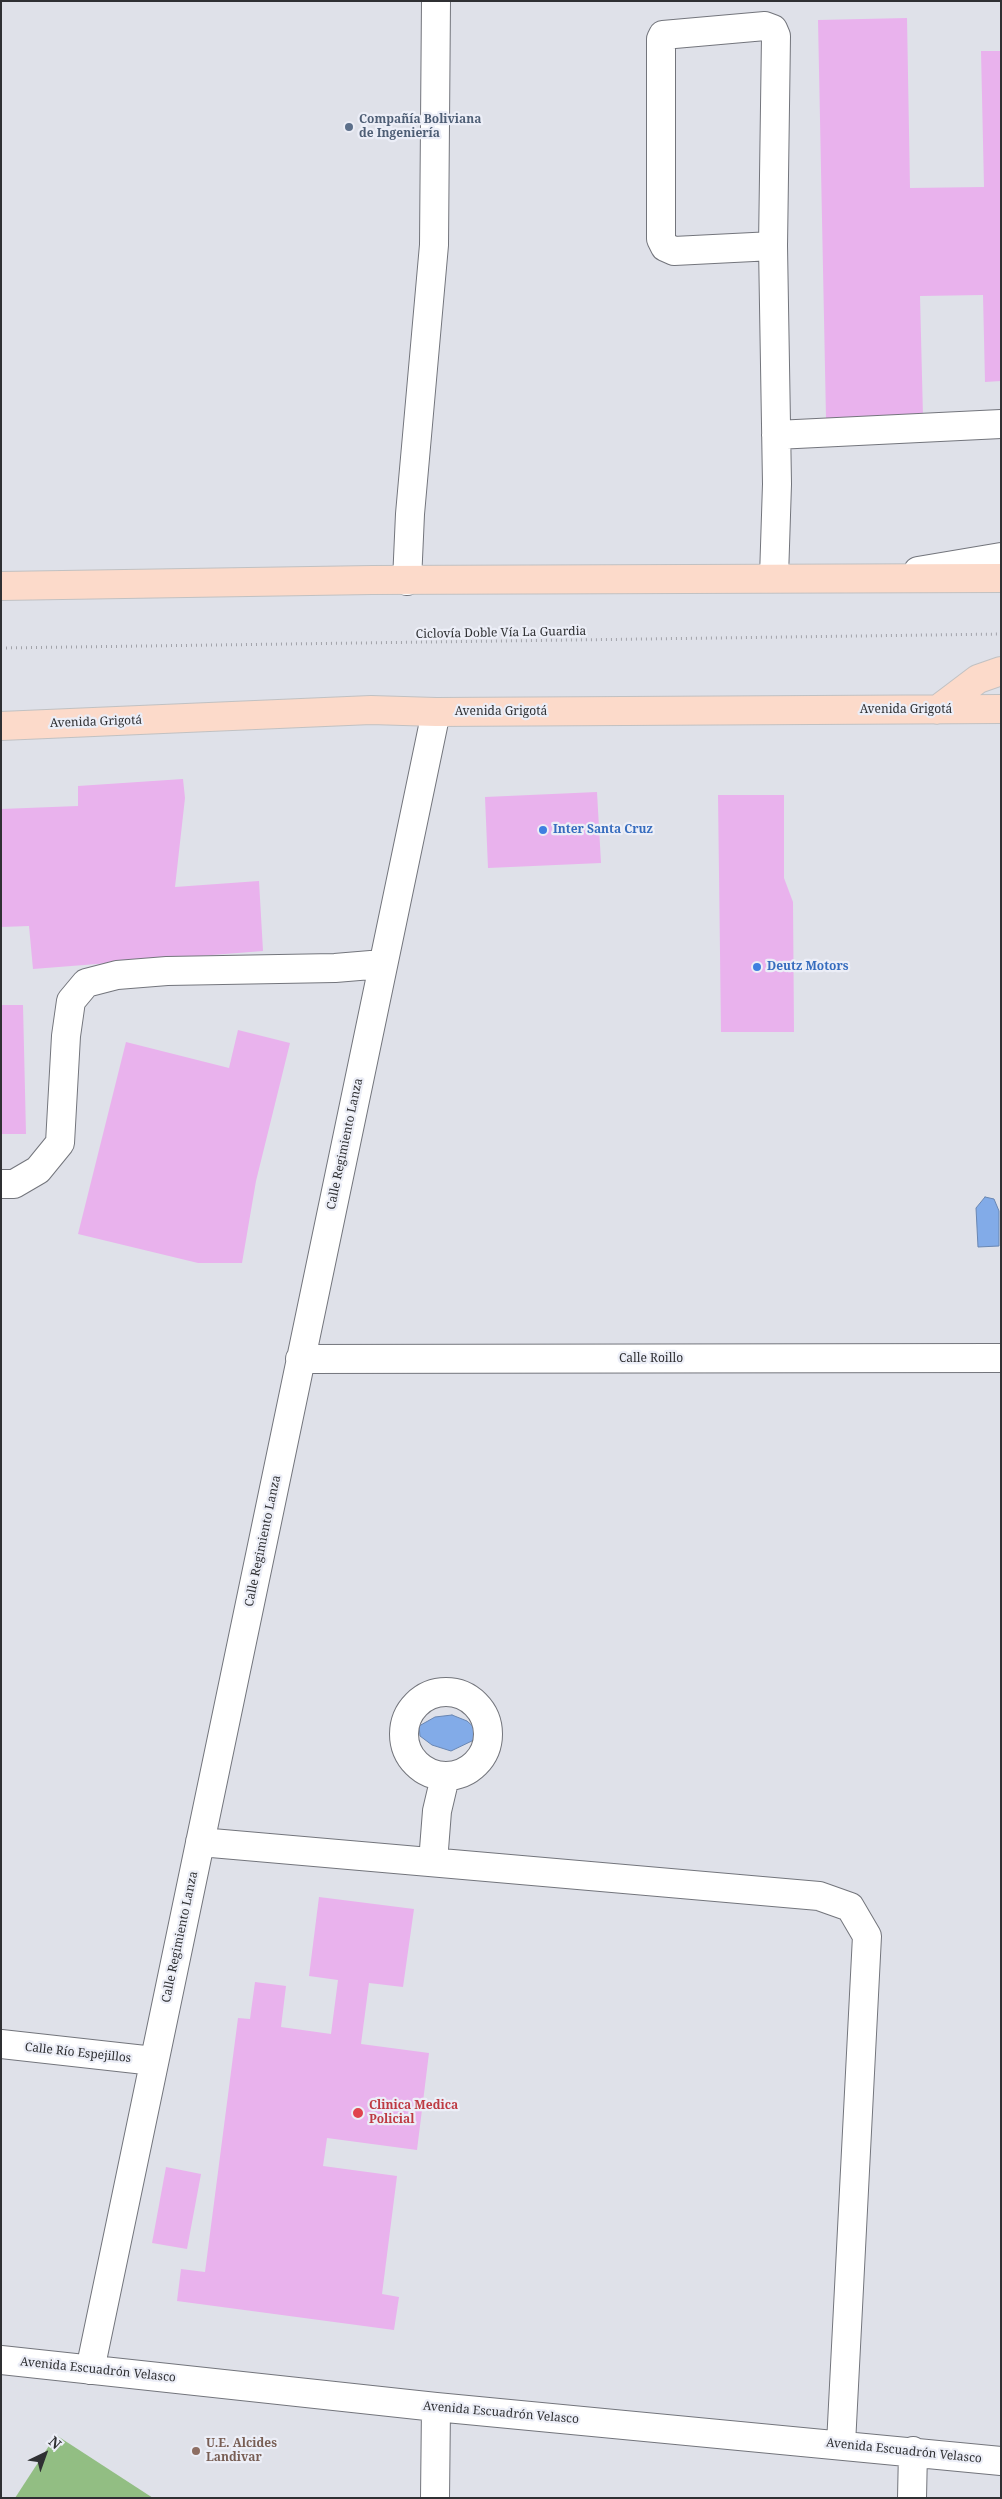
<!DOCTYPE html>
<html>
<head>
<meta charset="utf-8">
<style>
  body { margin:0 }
  #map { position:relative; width:1002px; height:2499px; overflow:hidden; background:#dfe1e9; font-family:"Noto Serif",serif }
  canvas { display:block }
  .frame { position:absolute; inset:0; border:2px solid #2f3033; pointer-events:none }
  .north { position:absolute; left:20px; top:2429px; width:50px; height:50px; -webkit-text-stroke:4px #eceef7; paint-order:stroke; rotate:42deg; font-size:14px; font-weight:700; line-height:20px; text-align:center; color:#2f3033 }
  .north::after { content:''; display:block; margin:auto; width:18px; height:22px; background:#2f3033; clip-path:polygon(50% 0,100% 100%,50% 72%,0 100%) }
</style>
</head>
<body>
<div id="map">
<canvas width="1002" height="2499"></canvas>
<div class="frame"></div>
<div class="north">N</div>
</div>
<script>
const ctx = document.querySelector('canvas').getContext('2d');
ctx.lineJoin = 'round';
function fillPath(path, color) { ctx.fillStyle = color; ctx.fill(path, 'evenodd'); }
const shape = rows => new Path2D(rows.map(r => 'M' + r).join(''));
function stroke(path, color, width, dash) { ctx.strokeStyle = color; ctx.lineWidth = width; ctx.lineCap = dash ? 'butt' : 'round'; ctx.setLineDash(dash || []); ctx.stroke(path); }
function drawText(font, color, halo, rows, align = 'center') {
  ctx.font = font + ' "Noto Serif",serif'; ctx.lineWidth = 4.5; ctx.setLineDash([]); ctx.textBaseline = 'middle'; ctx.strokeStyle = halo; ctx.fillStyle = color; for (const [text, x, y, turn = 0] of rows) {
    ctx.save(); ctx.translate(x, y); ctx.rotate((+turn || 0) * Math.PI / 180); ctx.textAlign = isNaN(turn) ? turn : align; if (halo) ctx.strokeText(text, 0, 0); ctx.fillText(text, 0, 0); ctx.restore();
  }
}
const green = shape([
  [56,2435,153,2498,15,2498]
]);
const water = shape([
  [985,1197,994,1199,999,1211,999,1246,978,1247,976,1208,985,1197],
  [452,1715,467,1721,476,1729,476,1739,451,1751,432,1745,420,1736,419,1726,435,1717,452,1715]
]);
const building = shape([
  [907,18,910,188,984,187,981,51,1001,51,1001,381,985,382,983,295,920,296,923,417,826,418,818,20],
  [183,779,185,798,175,887,259,881,263,951,33,969,29,926,1,927,1,809,78,806,78,786],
  [597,792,601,863,488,868,485,797],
  [718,795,784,795,784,878,793,902,794,1032,721,1032],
  [1,1005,23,1005,26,1134,1,1134],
  [238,1030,290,1043,256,1181,242,1263,198,1263,78,1234,126,1042,229,1068],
  [319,1897,414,1909,403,1987,369,1983,361,2044,429,2053,417,2150,327,2138,323,2166,397,2176,382,2294,399,2297,394,2330,177,2301,181,2269,205,2272,238,2018,250,2019,255,1982,286,1986,281,2027,331,2034,338,1980,309,1976],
  [166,2167,201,2174,187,2249,152,2243]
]);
const path = shape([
  [1,648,1001,634]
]);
const minor = shape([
  [773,246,674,251,665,247,661,239,661,39,663,35,765,26,773,29,776,36,773,246,777,484,774,577],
  [776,435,1001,424],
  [918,571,1001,557],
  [407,581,410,514,434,245,436,1],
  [1,1184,14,1184,38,1170,60,1143,66,1036,71,1001,86,983,117,975,167,971,335,968,383,964],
  [300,1359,1001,1358],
  '404 1734a42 42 0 1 1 84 0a42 42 0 1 1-84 0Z',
  [200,1842,819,1896,850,1907,867,1936,841,2444],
  [433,1862,437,1811,445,1777],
  [1,2044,154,2061],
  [1,2360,436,2407,1001,2461],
  [90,2370,436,712],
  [435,2498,436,2407],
  [912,2498,913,2451]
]);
const major = shape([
  [1,586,372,580,1001,578],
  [937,710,978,679,1001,671],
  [1,726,371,710,436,712,1001,709]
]);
const markers = [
  [349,127,5,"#5c6f8a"],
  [543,830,5,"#3f7fe0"],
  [757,967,5,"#3f7fe0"],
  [358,2113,6,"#e0444e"],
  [196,2451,5,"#8d6e63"]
];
const serviceNames = [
  ["Compañía Boliviana",359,120],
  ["de Ingeniería",359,134]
];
const streetNames = [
  ["Ciclovía Doble Vía La Guardia",501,633,-1],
  ["Avenida Grigotá",906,710],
  ["Avenida Grigotá",501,712],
  ["Avenida Grigotá",96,722,-2],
  ["Calle Regimiento Lanza",345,1144,-78],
  ["Calle Roillo",651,1359],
  ["Calle Regimiento Lanza",263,1541,-78],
  ["Calle Regimiento Lanza",180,1937,-78],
  ["Calle Río Espejillos",78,2053,6],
  ["Avenida Escuadrón Velasco",98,2370,6],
  ["Avenida Escuadrón Velasco",501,2413,5],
  ["Avenida Escuadrón Velasco",904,2451,6]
];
const shopNames = [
  ["Inter Santa Cruz",553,830],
  ["Deutz Motors",767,967]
];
const healthNames = [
  ["Clinica Medica",369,2106],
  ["Policial",369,2120]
];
const educationNames = [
  ["U.E. Alcides",206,2444],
  ["Landivar",206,2458]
];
fillPath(green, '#92be83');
fillPath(water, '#82abe8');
stroke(water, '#6986b2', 1);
fillPath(building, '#e9b2ed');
stroke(minor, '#73757c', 30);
stroke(major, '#c1c1c2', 30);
stroke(path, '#a2a3aa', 3, [1, 4]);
stroke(minor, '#fff', 28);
stroke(major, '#fcdaca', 28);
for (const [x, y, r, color] of markers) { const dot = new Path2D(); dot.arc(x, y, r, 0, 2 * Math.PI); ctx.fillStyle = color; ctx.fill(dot); stroke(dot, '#eceef7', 2); }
drawText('bold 12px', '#4e5e75', '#eceef7', serviceNames, 'left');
drawText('12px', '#2f3033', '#eceef7', streetNames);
drawText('bold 12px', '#366cbe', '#eceef7', shopNames, 'left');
drawText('bold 12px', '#be3a42', '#eceef7', healthNames, 'left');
drawText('bold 12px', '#785e54', '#eceef7', educationNames, 'left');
</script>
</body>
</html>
